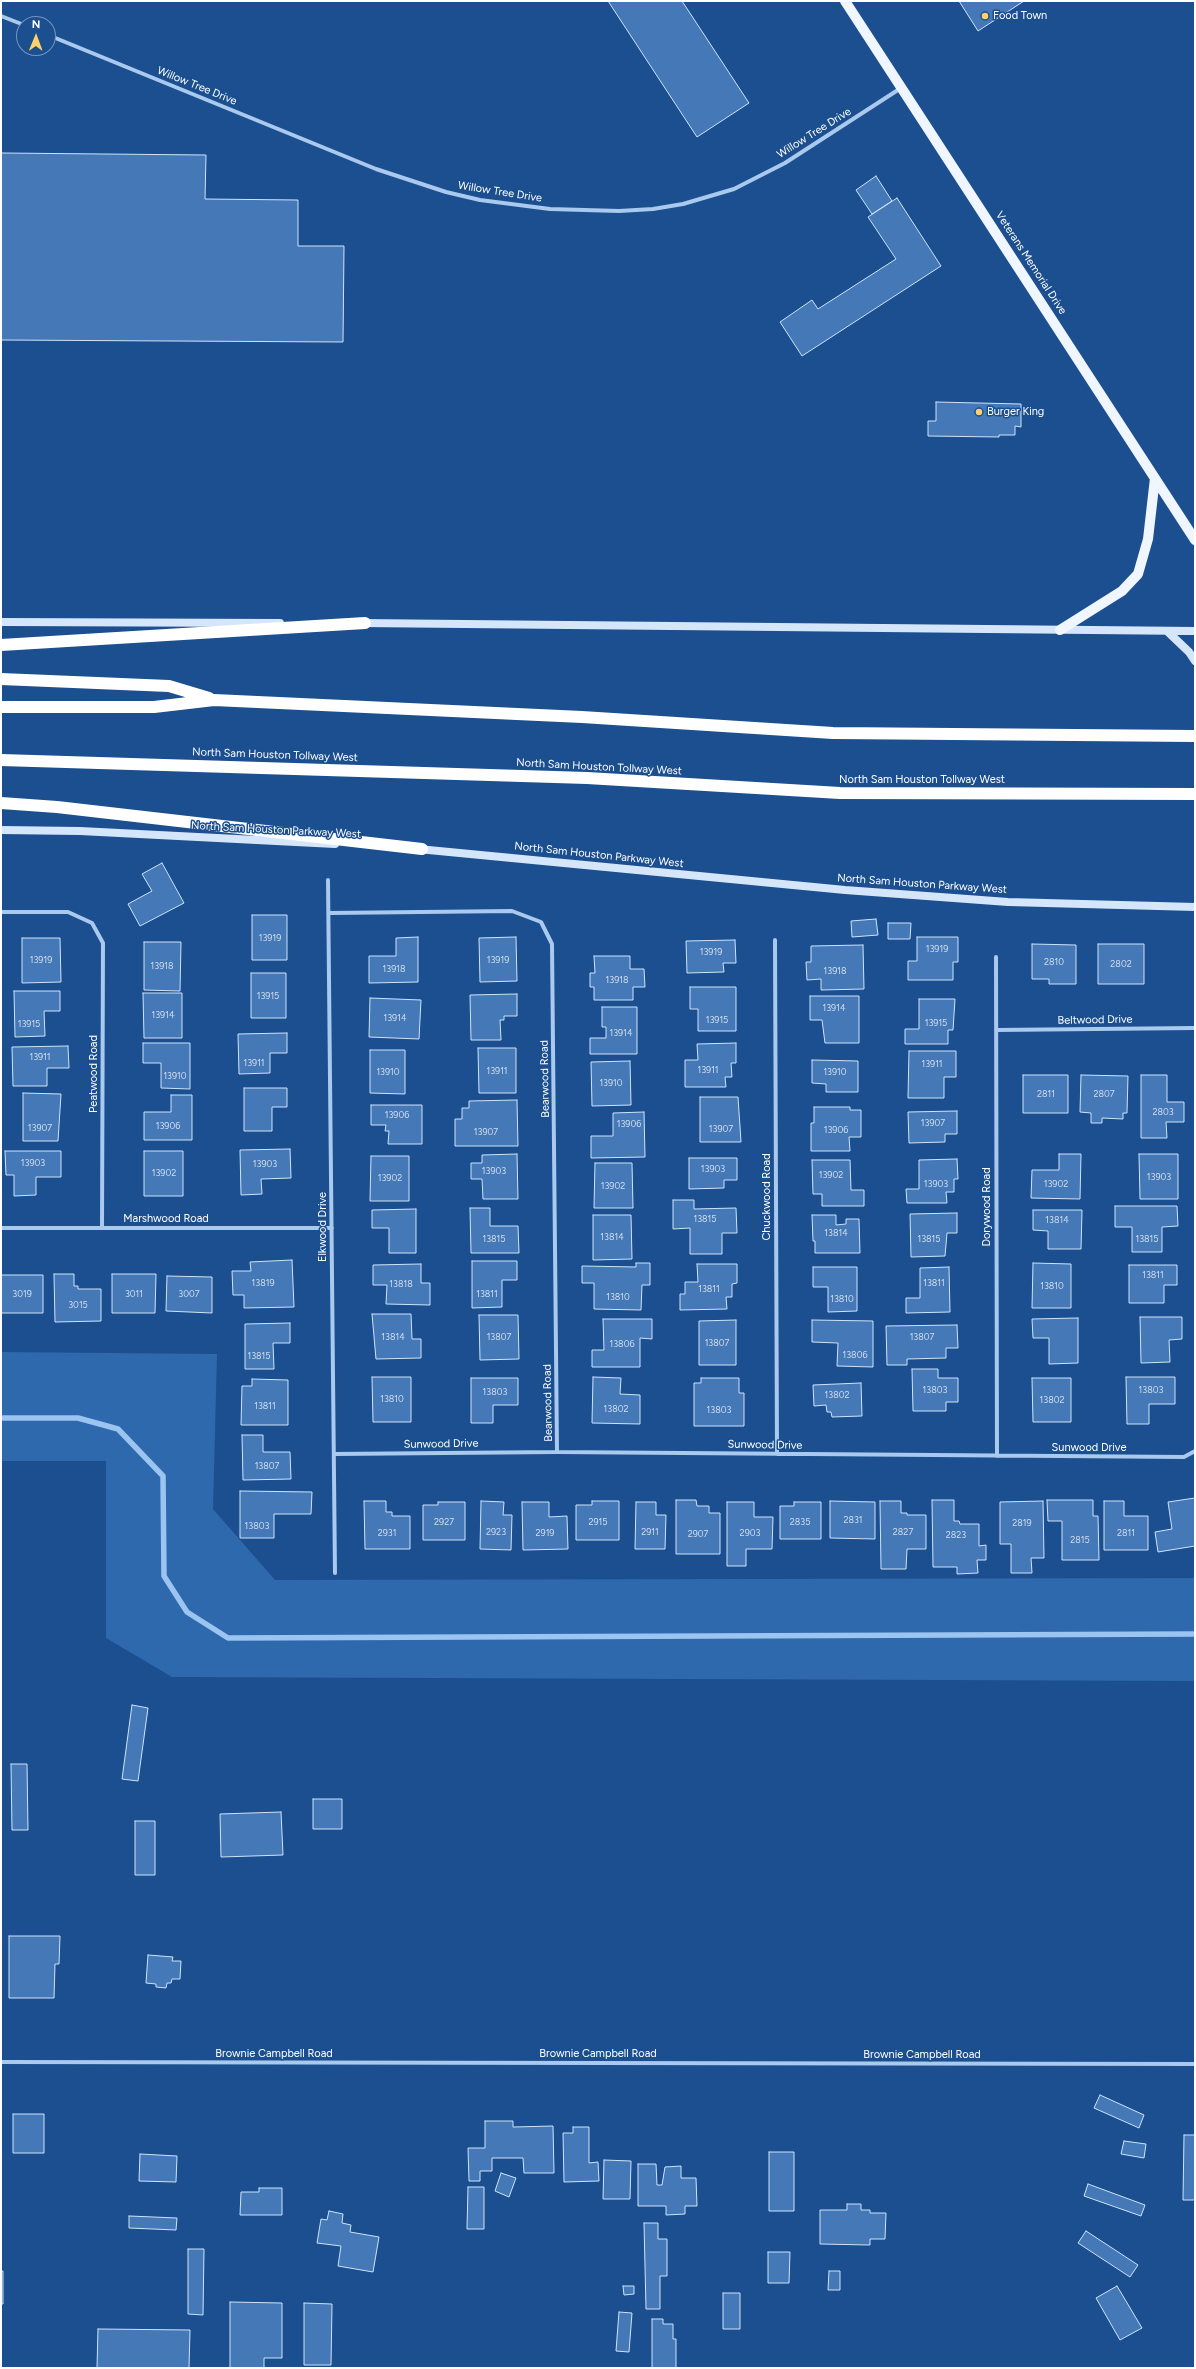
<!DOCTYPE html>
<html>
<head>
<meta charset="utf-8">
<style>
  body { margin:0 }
  #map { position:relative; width:1196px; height:2369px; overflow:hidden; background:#1b4f8f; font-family:Figtree,sans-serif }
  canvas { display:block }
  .frame { position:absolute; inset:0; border:2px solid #fff; pointer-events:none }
  .north { position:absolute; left:16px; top:16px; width:40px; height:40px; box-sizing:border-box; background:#1b4f8f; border:1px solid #7695bc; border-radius:50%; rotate:1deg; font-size:11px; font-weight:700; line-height:16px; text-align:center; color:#fff }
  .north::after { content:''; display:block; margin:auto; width:14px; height:18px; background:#ffd166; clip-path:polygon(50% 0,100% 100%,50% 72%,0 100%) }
</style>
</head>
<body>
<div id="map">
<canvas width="1196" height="2369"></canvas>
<div class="frame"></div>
<div class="north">N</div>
</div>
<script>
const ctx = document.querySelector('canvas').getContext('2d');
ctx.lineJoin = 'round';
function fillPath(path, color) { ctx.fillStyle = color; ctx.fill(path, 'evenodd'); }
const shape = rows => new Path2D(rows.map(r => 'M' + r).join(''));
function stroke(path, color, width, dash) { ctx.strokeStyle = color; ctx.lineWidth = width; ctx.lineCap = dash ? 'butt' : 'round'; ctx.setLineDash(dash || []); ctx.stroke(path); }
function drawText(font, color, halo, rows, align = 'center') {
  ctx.font = font + ' Figtree,sans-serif'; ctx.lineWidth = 3; ctx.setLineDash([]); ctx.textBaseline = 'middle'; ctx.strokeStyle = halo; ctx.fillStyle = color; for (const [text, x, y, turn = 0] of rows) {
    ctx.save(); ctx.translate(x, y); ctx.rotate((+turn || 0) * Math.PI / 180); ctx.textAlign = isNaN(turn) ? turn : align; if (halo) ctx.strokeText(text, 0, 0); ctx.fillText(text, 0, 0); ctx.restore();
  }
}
const green = shape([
  [1,1352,217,1354,213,1509,275,1580,1195,1578,1195,1681,172,1677,106,1638,106,1461,1,1461]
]);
const stream = shape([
  [1,1418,78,1418,118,1429,163,1476,164,1576,187,1612,228,1638,1195,1634]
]);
const building = shape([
  [608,1,682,1,749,103,697,137,608,1],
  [959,1,1024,1,978,31,959,1],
  [1,153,206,155,205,199,298,200,298,246,344,246,343,342,1,340,1,153],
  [876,176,892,201,872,214,856,190,876,176],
  [897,198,941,266,802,356,780,322,812,300,818,309,896,259,868,217,897,198],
  [936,402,1021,404,1021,427,1015,426,1015,435,999,435,999,437,928,436,928,421,936,421,936,402],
  [162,863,184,903,140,926,128,904,152,891,142,874,162,863],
  [252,915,287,915,287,960,252,960,252,915],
  [876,919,878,935,852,937,851,921,876,919],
  [888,923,911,923,910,939,888,939,888,923],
  [418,937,418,982,369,983,369,956,396,956,396,938,418,937],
  [516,937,517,981,480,982,479,938,516,937],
  [917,937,958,937,958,962,953,962,953,980,908,980,908,961,917,961,917,937],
  [22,938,60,938,61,982,22,983,22,938],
  [735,940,736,963,723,963,724,972,687,973,686,941,735,940],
  [144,942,181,942,180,991,144,990,144,942],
  [1032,944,1076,945,1076,984,1049,984,1049,979,1032,979,1032,944],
  [1098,944,1144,944,1144,984,1098,984,1098,944],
  [863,945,864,989,821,990,821,979,807,980,806,962,811,962,811,946,863,945],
  [594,956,630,956,630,969,644,969,645,987,633,987,633,1000,594,1000,594,987,590,987,590,973,595,973,594,956],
  [251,973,286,973,286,1018,251,1018,251,973],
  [690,987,736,987,736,1031,698,1031,698,1009,690,1009,690,987],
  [14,991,60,991,60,1011,44,1011,45,1036,15,1037,14,991],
  [143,993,182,993,182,1038,144,1038,143,993],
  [517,994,517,1016,504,1016,504,1020,500,1020,501,1040,471,1040,470,995,517,994],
  [810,996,859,996,859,1043,825,1043,822,1020,810,1020,810,996],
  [370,998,421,1000,419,1039,369,1037,370,998],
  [919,999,955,999,953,1030,948,1030,948,1044,905,1044,905,1029,919,1029,919,999],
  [602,1007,637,1007,637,1054,590,1054,590,1038,606,1038,606,1027,602,1027,602,1007],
  [287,1033,287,1053,270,1053,270,1073,239,1074,238,1034,287,1033],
  [143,1043,190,1043,190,1089,161,1088,161,1063,143,1063,143,1043],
  [736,1043,736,1063,731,1063,732,1077,725,1077,726,1087,685,1087,685,1060,698,1060,697,1044,736,1043],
  [68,1046,69,1068,47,1068,47,1086,13,1086,12,1047,68,1046],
  [478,1048,516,1048,516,1093,479,1093,478,1048],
  [370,1050,405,1050,405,1094,370,1093,370,1050],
  [909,1051,956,1051,956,1077,944,1077,944,1098,908,1098,909,1051],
  [812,1060,858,1061,858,1092,826,1092,826,1084,812,1083,812,1060],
  [630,1061,631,1105,592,1106,591,1062,630,1061],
  [1023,1075,1068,1075,1068,1113,1023,1113,1023,1075],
  [1081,1075,1128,1076,1127,1113,1123,1113,1123,1119,1102,1118,1102,1123,1091,1123,1091,1113,1080,1112,1081,1075],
  [1141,1075,1167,1075,1167,1102,1184,1102,1184,1122,1166,1122,1167,1138,1141,1138,1141,1075],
  [244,1088,287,1088,287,1107,272,1107,272,1131,244,1131,244,1088],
  [23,1093,61,1094,58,1141,23,1141,23,1093],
  [171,1095,192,1095,192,1140,144,1140,144,1112,171,1112,171,1095],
  [700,1097,738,1097,741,1142,700,1142,700,1097],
  [517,1100,518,1146,455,1146,455,1119,462,1119,462,1108,469,1108,469,1101,517,1100],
  [371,1105,422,1105,422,1144,388,1144,389,1131,385,1131,386,1125,371,1125,371,1105],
  [814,1107,850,1107,850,1110,861,1110,861,1137,849,1137,850,1151,811,1151,811,1123,814,1123,814,1107],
  [957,1111,957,1134,945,1134,945,1142,909,1143,908,1112,957,1111],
  [644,1112,645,1157,591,1158,591,1136,613,1136,613,1113,644,1112],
  [290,1149,291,1178,261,1179,262,1194,241,1195,240,1150,290,1149],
  [5,1151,61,1151,61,1177,36,1177,36,1195,14,1196,14,1175,6,1175,5,1151],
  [144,1151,183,1151,183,1196,144,1196,144,1151],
  [517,1154,518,1199,483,1199,482,1179,471,1179,471,1163,482,1163,482,1155,517,1154],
  [1059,1154,1081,1154,1080,1199,1031,1198,1032,1170,1059,1170,1059,1154],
  [1139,1154,1178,1154,1178,1199,1140,1199,1139,1154],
  [371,1156,409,1156,409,1201,370,1201,371,1156],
  [689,1158,737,1158,737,1180,724,1180,724,1188,689,1189,689,1158],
  [957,1159,958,1179,954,1179,954,1192,946,1192,947,1203,907,1203,906,1189,919,1189,919,1160,957,1159],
  [812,1160,850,1160,851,1190,864,1190,864,1206,822,1206,822,1194,813,1194,812,1160],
  [595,1163,632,1163,633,1208,594,1208,595,1163],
  [673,1200,694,1200,694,1209,736,1208,737,1233,722,1233,722,1254,690,1254,690,1228,673,1229,673,1200],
  [1115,1206,1177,1206,1178,1226,1162,1227,1162,1252,1132,1252,1132,1227,1115,1227,1115,1206],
  [470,1208,490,1208,490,1226,518,1226,519,1253,471,1253,470,1208],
  [416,1209,416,1253,389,1253,389,1228,372,1228,372,1210,416,1209],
  [1033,1210,1082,1210,1081,1249,1048,1249,1048,1231,1033,1230,1033,1210],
  [957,1213,957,1233,947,1233,945,1256,911,1257,910,1214,957,1213],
  [593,1215,631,1215,632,1259,593,1260,593,1215],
  [812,1215,836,1215,836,1225,846,1224,846,1219,859,1219,860,1253,815,1253,815,1241,813,1241,812,1215],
  [292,1260,294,1307,244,1308,244,1295,233,1295,232,1271,251,1271,250,1262,292,1260],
  [472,1261,517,1261,517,1280,502,1280,502,1307,472,1308,472,1261],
  [636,1263,650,1263,650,1285,642,1285,641,1310,594,1309,594,1283,582,1283,582,1266,636,1267,636,1263],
  [1033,1263,1071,1264,1071,1308,1032,1308,1033,1263],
  [421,1264,421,1283,430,1283,430,1305,386,1304,387,1285,373,1285,373,1265,421,1264],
  [697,1264,737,1264,737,1283,732,1284,732,1297,726,1297,727,1309,680,1310,680,1294,685,1294,685,1282,698,1282,697,1264],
  [1129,1265,1177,1265,1177,1285,1164,1285,1164,1303,1129,1303,1129,1265],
  [813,1267,857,1267,857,1311,828,1312,828,1287,813,1287,813,1267],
  [949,1267,950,1312,906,1313,906,1298,920,1298,920,1268,949,1267],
  [54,1274,74,1274,74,1286,78,1286,78,1289,101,1289,101,1321,55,1322,54,1274],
  [112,1274,156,1274,155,1313,112,1313,112,1274],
  [1,1275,43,1275,43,1313,1,1313,1,1275],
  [167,1276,212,1277,212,1313,166,1311,167,1276],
  [372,1314,411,1314,412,1339,421,1339,421,1358,376,1359,372,1314],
  [479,1315,518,1315,519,1359,480,1360,479,1315],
  [1140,1317,1182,1317,1182,1339,1169,1340,1170,1362,1141,1363,1140,1317],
  [1078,1318,1078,1363,1049,1364,1049,1338,1033,1338,1032,1319,1078,1318],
  [603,1319,652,1319,652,1339,640,1338,640,1367,592,1367,592,1350,604,1350,603,1319],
  [736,1320,736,1365,699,1365,699,1321,736,1320],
  [812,1320,873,1321,873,1367,837,1366,838,1343,812,1342,812,1320],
  [290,1323,290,1343,273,1343,274,1369,245,1369,245,1324,290,1323],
  [957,1325,958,1348,946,1348,946,1358,907,1359,907,1365,887,1365,886,1326,957,1325],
  [912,1369,938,1369,938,1378,958,1378,958,1402,946,1402,946,1411,913,1411,912,1369],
  [372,1377,411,1377,411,1422,373,1422,372,1377],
  [593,1377,621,1378,620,1394,640,1395,640,1424,592,1423,593,1377],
  [1126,1377,1175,1377,1175,1404,1149,1404,1149,1424,1127,1424,1126,1377],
  [471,1378,518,1378,518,1405,493,1405,493,1423,471,1423,471,1378],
  [701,1378,739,1378,739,1393,744,1393,744,1426,694,1426,694,1383,701,1383,701,1378],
  [1032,1378,1071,1378,1071,1422,1033,1422,1032,1378],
  [252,1379,288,1380,288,1425,241,1425,242,1386,252,1386,252,1379],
  [861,1383,862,1416,832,1417,831,1412,827,1412,826,1405,814,1406,813,1385,861,1383],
  [242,1435,263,1435,263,1452,290,1452,291,1479,243,1480,242,1435],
  [240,1491,312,1492,311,1514,274,1514,274,1538,240,1538,240,1491],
  [1195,1498,1195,1546,1158,1552,1155,1532,1172,1529,1168,1502,1195,1498],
  [676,1500,696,1500,697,1506,709,1506,709,1513,720,1513,720,1554,676,1554,676,1500],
  [932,1500,954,1500,954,1521,959,1521,960,1524,979,1524,979,1546,986,1545,986,1560,977,1560,978,1573,957,1574,957,1567,933,1567,932,1500],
  [1047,1500,1093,1500,1093,1516,1098,1516,1099,1560,1062,1560,1062,1521,1048,1521,1047,1500],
  [364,1501,386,1501,386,1512,392,1512,392,1516,410,1516,410,1549,365,1549,364,1501],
  [481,1501,504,1502,503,1515,512,1515,511,1550,480,1549,481,1501],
  [592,1501,619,1501,619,1540,576,1540,576,1505,592,1505,592,1501],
  [830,1501,875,1502,875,1539,830,1538,830,1501],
  [880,1501,901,1501,901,1513,907,1513,907,1515,926,1515,926,1549,907,1549,906,1569,881,1569,880,1501],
  [1043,1501,1044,1558,1031,1558,1032,1573,1011,1573,1011,1544,1000,1544,1000,1502,1043,1501],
  [1104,1501,1124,1501,1124,1516,1148,1516,1148,1550,1104,1550,1104,1501],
  [438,1502,465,1502,465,1540,423,1540,423,1505,438,1505,438,1502],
  [522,1502,549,1502,549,1517,567,1516,568,1549,523,1550,522,1502],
  [636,1502,656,1502,656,1515,666,1515,665,1549,635,1549,636,1502],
  [727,1502,754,1502,754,1517,773,1517,772,1549,746,1549,746,1566,727,1566,727,1502],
  [794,1502,821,1502,821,1539,780,1539,780,1506,794,1506,794,1502],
  [132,1705,148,1708,138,1781,122,1779,132,1705],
  [11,1764,27,1764,28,1830,12,1830,11,1764],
  [313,1799,342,1799,342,1829,313,1829,313,1799],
  [281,1812,283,1855,221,1857,220,1814,281,1812],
  [135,1821,155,1821,155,1875,135,1875,135,1821],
  [9,1936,60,1936,59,1964,55,1964,54,1998,9,1998,9,1936],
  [148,1955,173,1957,172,1961,181,1961,180,1979,172,1979,171,1983,167,1983,166,1988,156,1987,156,1984,146,1983,148,1955],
  [1100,2095,1144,2115,1139,2128,1094,2108,1100,2095],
  [13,2114,44,2114,44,2153,13,2153,13,2114],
  [485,2121,513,2121,513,2127,553,2126,554,2173,524,2173,523,2158,492,2158,492,2171,480,2171,480,2181,469,2181,468,2148,485,2148,485,2121],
  [573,2127,589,2127,589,2163,598,2162,599,2181,564,2182,563,2133,573,2133,573,2127],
  [1184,2135,1195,2135,1195,2200,1183,2200,1184,2135],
  [1124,2141,1146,2144,1144,2158,1121,2154,1124,2141],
  [769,2152,794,2152,794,2211,769,2211,769,2152],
  [140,2154,177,2156,176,2182,139,2181,140,2154],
  [604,2160,631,2161,630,2199,603,2199,604,2160],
  [638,2164,656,2164,657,2185,662,2185,665,2167,681,2166,681,2178,696,2178,697,2206,685,2206,685,2214,666,2215,666,2206,638,2206,638,2164],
  [501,2173,516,2178,509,2197,495,2191,501,2173],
  [1088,2184,1145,2205,1141,2216,1084,2196,1088,2184],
  [468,2187,484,2187,484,2229,467,2229,468,2187],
  [259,2188,282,2188,282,2215,240,2215,241,2192,259,2192,259,2188],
  [847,2204,861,2204,861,2210,870,2210,870,2213,886,2213,885,2239,870,2239,870,2245,820,2244,820,2210,847,2210,847,2204],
  [329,2211,343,2214,342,2223,351,2225,350,2232,379,2237,373,2272,338,2266,341,2246,317,2243,321,2219,327,2220,329,2211],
  [129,2216,177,2218,176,2230,129,2228,129,2216],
  [644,2223,658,2223,658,2239,667,2239,667,2276,660,2276,660,2309,646,2309,644,2223],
  [1086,2231,1138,2265,1130,2277,1078,2243,1086,2231],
  [188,2249,204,2249,203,2315,188,2314,188,2249],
  [768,2252,790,2252,789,2283,768,2283,768,2252],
  [1,2271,3,2271,3,2304,1,2304,1,2271],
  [829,2271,840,2271,840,2290,828,2290,829,2271],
  [623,2286,634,2286,634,2294,624,2295,623,2286],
  [1117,2286,1142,2328,1120,2340,1096,2298,1117,2286],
  [723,2293,740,2293,740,2329,723,2329,723,2293],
  [230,2302,282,2303,282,2358,264,2358,264,2368,230,2368,230,2302],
  [304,2303,332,2304,331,2365,304,2365,304,2303],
  [619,2312,632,2313,629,2352,616,2351,619,2312],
  [652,2319,663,2319,663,2324,673,2324,673,2339,676,2339,676,2368,652,2368,652,2319],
  [98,2329,190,2330,189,2368,97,2368,98,2329]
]);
const street = shape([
  [1,16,24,25],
  [48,35,376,169,446,192,480,200,550,209,619,211,653,209,683,204,734,189,785,163,901,88],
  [328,880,335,1573],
  [1,912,68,912,92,923,103,943,102,1228],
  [329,913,512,911,541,922,552,944,557,1452],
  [775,940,777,1454],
  [996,957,997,1456],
  [996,1030,1195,1028],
  [1,1228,332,1228],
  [334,1454,557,1452,1184,1457,1195,1451],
  [1,2062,1195,2064]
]);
const secondary = shape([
  [1,622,280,623],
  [360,623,1195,631],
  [1167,631,1189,652,1195,661],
  [1,830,80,831,335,844],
  [418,849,845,890,1008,902,1195,907]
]);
const primary = shape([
  [845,1,1195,540],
  [1060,630,1122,591,1138,574,1148,539,1155,478]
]);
const highway = shape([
  [1,645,365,623],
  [1,679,169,686,209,698],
  [1,707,154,707,214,700,582,717,833,733,1195,736],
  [1,760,587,778,840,793,1195,794],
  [1,803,57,807,422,849]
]);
const markers = [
  [985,16,4,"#ffd166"],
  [979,412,4,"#ffd166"]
];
const numberNames = [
  ["13919",270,938],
  ["13919",937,949],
  ["13919",711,952],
  ["13919",41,960],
  ["13919",498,960],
  ["2810",1054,962],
  ["2802",1121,964],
  ["13918",162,966],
  ["13918",394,969],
  ["13918",835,971],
  ["13918",617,980],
  ["13915",268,996],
  ["13914",834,1008],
  ["13914",163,1015],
  ["13914",395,1018],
  ["13915",717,1020],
  ["13915",936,1023],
  ["13915",29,1024],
  ["13914",621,1033],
  ["13911",40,1057],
  ["13911",254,1063],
  ["13911",932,1064],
  ["13911",708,1070],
  ["13911",497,1071],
  ["13910",388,1072],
  ["13910",835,1072],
  ["13910",175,1076],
  ["13910",611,1083],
  ["2811",1046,1094],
  ["2807",1104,1094],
  ["2803",1163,1112],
  ["13906",397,1115],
  ["13907",933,1123],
  ["13906",629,1124],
  ["13906",168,1126],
  ["13907",40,1128],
  ["13907",721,1129],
  ["13906",836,1130],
  ["13907",486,1132],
  ["13903",33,1163],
  ["13903",265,1164],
  ["13903",713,1169],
  ["13903",494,1171],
  ["13902",164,1173],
  ["13902",831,1175],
  ["13903",1159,1177],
  ["13902",390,1178],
  ["13903",936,1184],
  ["13902",1056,1184],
  ["13902",613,1186],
  ["13815",705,1219],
  ["13814",1057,1220],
  ["13814",836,1233],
  ["13814",612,1237],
  ["13815",494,1239],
  ["13815",929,1239],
  ["13815",1147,1239],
  ["13811",1153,1275],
  ["13819",263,1283],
  ["13811",934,1283],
  ["13818",401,1284],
  ["13810",1052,1286],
  ["13811",709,1289],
  ["3019",22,1294],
  ["3011",134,1294],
  ["3007",189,1294],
  ["13811",487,1294],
  ["13810",618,1297],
  ["13810",842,1299],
  ["3015",78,1305],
  ["13814",393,1337],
  ["13807",499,1337],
  ["13807",922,1337],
  ["13807",717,1343],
  ["13806",622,1344],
  ["13806",855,1355],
  ["13815",259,1356],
  ["13803",935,1390],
  ["13803",1151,1390],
  ["13803",495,1392],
  ["13802",837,1395],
  ["13810",392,1399],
  ["13802",1052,1400],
  ["13811",265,1406],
  ["13802",616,1409],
  ["13803",719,1410],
  ["13807",267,1466],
  ["2831",853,1520],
  ["2927",444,1522],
  ["2915",598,1522],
  ["2835",800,1522],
  ["2819",1022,1523],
  ["13803",257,1526],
  ["2923",496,1532],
  ["2911",650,1532],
  ["2827",903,1532],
  ["2931",387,1533],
  ["2919",545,1533],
  ["2903",750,1533],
  ["2811",1126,1533],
  ["2907",698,1534],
  ["2823",956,1535],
  ["2815",1080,1540]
];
const poiNames = [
  ["Food Town",993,16],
  ["Burger King",987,412]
];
const streetNames = [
  ["Willow Tree Drive",197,86,22],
  ["Willow Tree Drive",814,133,-32],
  ["Willow Tree Drive",500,192,9],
  ["Veterans Memorial Drive",1031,263,57],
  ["North Sam Houston Tollway West",275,755,2],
  ["North Sam Houston Tollway West",599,767,3],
  ["North Sam Houston Tollway West",922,780],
  ["North Sam Houston Parkway West",276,830,3],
  ["North Sam Houston Parkway West",599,855,6],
  ["North Sam Houston Parkway West",922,884,4],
  ["Beltwood Drive",1095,1020,-1],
  ["Peatwood Road",94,1074,-90],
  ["Bearwood Road",545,1079,-91],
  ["Chuckwood Road",767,1197,-90],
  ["Dorywood Road",987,1207,-90],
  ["Marshwood Road",166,1219],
  ["Elkwood Drive",323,1227,-90],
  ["Bearwood Road",548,1403,-91],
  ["Sunwood Drive",441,1444,-1],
  ["Sunwood Drive",765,1445,1],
  ["Sunwood Drive",1089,1448],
  ["Brownie Campbell Road",274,2054],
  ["Brownie Campbell Road",598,2054],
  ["Brownie Campbell Road",922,2055]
];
fillPath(green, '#2e69ad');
stroke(stream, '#9cc4f0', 5.5);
fillPath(building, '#4478b7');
stroke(building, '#cfe3fa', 1);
stroke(street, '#a9c9ee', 4);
stroke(secondary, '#d6e6fa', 8);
stroke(primary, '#f0f6ff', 10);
stroke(highway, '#fff', 12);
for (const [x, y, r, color] of markers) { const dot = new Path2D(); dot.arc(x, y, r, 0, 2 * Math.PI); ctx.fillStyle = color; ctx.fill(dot); stroke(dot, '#1b4f8f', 1.5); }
drawText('9px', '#d0dded', null, numberNames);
drawText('11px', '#fff', '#1b4f8f', poiNames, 'left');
drawText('11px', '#fff', '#1b4f8f', streetNames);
</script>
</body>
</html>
